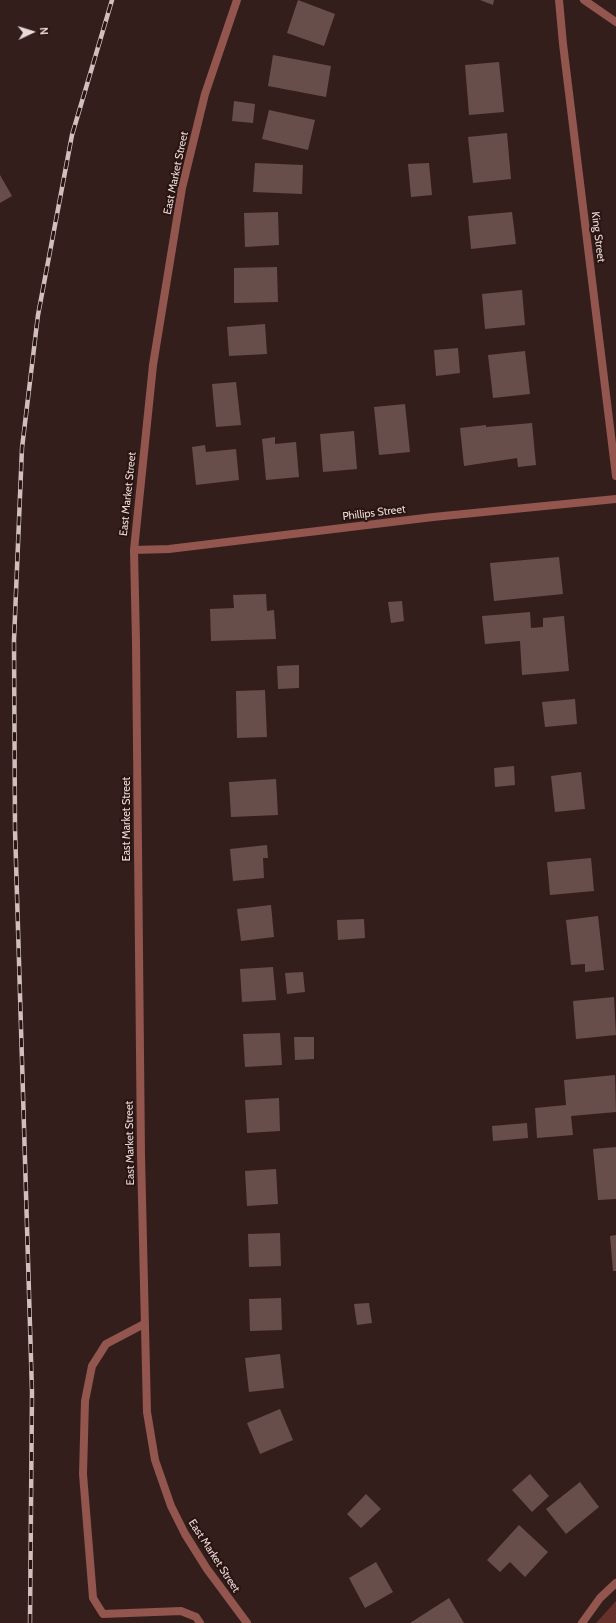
<!DOCTYPE html>
<html>
<head>
<meta charset="utf-8">
<style>
  body { margin:0 }
  #map { position:relative; width:616px; height:1623px; overflow:hidden; background:#341e1b; font-family:Cabin,sans-serif }
  canvas { display:block }
  .north { position:absolute; left:12px; top:12px; width:40px; height:40px; -webkit-text-stroke:3px #291411; paint-order:stroke; rotate:86deg; font-size:11px; font-weight:700; line-height:16px; text-align:center; color:#e9d9d7 }
  .north::after { content:''; display:block; margin:auto; width:14px; height:18px; background:#e9d9d7; clip-path:polygon(50% 0,100% 100%,50% 72%,0 100%) }
</style>
</head>
<body>
<div id="map">
<canvas width="616" height="1623"></canvas>
<div class="north">N</div>
</div>
<script>
const ctx = document.querySelector('canvas').getContext('2d');
ctx.lineJoin = 'round';
function fillPath(path, color) { ctx.fillStyle = color; ctx.fill(path, 'evenodd'); }
const shape = rows => new Path2D(rows.map(r => 'M' + r).join(''));
function stroke(path, color, width, dash) { ctx.strokeStyle = color; ctx.lineWidth = width; ctx.lineCap = dash ? 'butt' : 'round'; ctx.setLineDash(dash || []); ctx.stroke(path); }
function drawText(font, color, halo, rows, align = 'center') {
  ctx.font = font + ' Cabin,sans-serif'; ctx.lineWidth = 4; ctx.setLineDash([]); ctx.textBaseline = 'middle'; ctx.strokeStyle = halo; ctx.fillStyle = color; for (const [text, x, y, turn = 0] of rows) {
    ctx.save(); ctx.translate(x, y); ctx.rotate((+turn || 0) * Math.PI / 180); ctx.textAlign = isNaN(turn) ? turn : align; if (halo) ctx.strokeText(text, 0, 0); ctx.fillText(text, 0, 0); ctx.restore();
  }
}
const green = shape([
  [616,1601,616,1623,596,1623]
]);
const building = shape([
  [298,0,335,14,324,46,287,33],
  [480,0,494,0,493,5],
  [273,55,331,66,326,97,268,86],
  [499,62,504,112,469,115,465,65],
  [234,101,255,104,253,123,232,121],
  [269,110,315,120,308,150,262,139],
  [507,133,511,179,473,183,468,137],
  [255,163,303,165,302,194,253,192],
  [429,163,432,195,411,197,408,164],
  [0,175,12,196,0,203],
  [278,212,279,245,245,247,244,213],
  [512,212,516,244,471,249,468,216],
  [277,267,278,302,234,303,234,268],
  [522,290,525,325,485,329,482,294],
  [265,324,267,354,229,356,227,327],
  [458,348,460,373,436,376,434,350],
  [525,351,530,394,493,398,488,355],
  [236,382,241,425,216,427,212,384],
  [405,404,410,452,379,455,374,407],
  [532,423,536,465,518,467,517,458,464,466,460,428,486,425,486,427],
  [354,431,357,469,323,472,320,434],
  [275,437,275,444,296,442,299,477,266,480,262,439],
  [205,445,206,452,236,449,239,480,196,485,192,447],
  [559,557,563,594,494,601,490,563],
  [266,594,267,611,274,610,276,639,211,641,210,609,234,608,233,595],
  [402,601,404,621,391,623,388,602],
  [530,612,531,628,543,627,543,618,564,616,569,671,522,675,520,641,485,644,482,616],
  [299,665,299,688,278,689,277,666],
  [265,690,267,737,237,738,236,691],
  [575,699,577,724,545,727,542,702],
  [514,766,515,785,495,787,494,768],
  [581,772,585,809,555,812,551,776],
  [276,779,278,815,231,817,229,782],
  [267,845,268,858,263,858,264,878,233,881,230,849],
  [591,858,594,891,550,895,547,862],
  [271,905,274,937,241,941,237,909],
  [598,916,604,970,585,972,585,964,571,965,566,920],
  [364,919,365,938,338,940,337,920],
  [273,967,276,1000,242,1002,240,969],
  [303,972,305,992,287,994,285,973],
  [614,997,616,1035,576,1039,573,1001],
  [280,1033,282,1065,245,1067,243,1034],
  [294,1037,314,1037,314,1059,295,1060],
  [615,1075,616,1112,571,1116,573,1135,537,1138,535,1108,566,1105,564,1080],
  [279,1098,280,1131,247,1133,245,1100],
  [527,1123,528,1138,493,1141,492,1126],
  [616,1147,616,1199,598,1200,593,1149],
  [276,1169,278,1204,247,1206,245,1171],
  [280,1233,281,1266,249,1267,248,1234],
  [616,1235,616,1271,613,1271,610,1236],
  [281,1298,282,1330,250,1331,249,1299],
  [369,1303,372,1323,357,1325,354,1304],
  [280,1354,284,1388,249,1392,245,1358],
  [280,1409,293,1440,260,1454,247,1423],
  [530,1474,549,1496,532,1512,512,1490],
  [580,1482,599,1507,566,1534,546,1509],
  [366,1494,381,1509,361,1528,347,1514],
  [519,1525,548,1552,525,1577,510,1562,500,1572,487,1560],
  [376,1562,393,1592,365,1608,349,1578],
  [449,1598,464,1623,410,1623]
]);
const service = shape([
  [144,1324,106,1344,92,1366,85,1401,83,1474,93,1598,103,1614,181,1611,196,1617,200,1623]
]);
const minor = shape([
  [237,0,205,94,182,188,153,365,134,550,136,642,141,1156,147,1412,155,1460,171,1506,185,1534,207,1569,247,1623],
  [559,0,563,44,616,476],
  [584,0,616,22],
  [134,550,169,549,433,517,616,499]
]);
const tertiary = shape([
  [582,1623,600,1598,616,1583]
]);
const rail = shape([
  [30,1623,32,1392,15,829,14,640,22,448,38,315,72,135,112,0]
]);
const streetNames = [
  ["East Market Street",176,173,-78],
  ["King Street",598,237,83],
  ["East Market Street",128,494,-84],
  ["Phillips Street",374,513,-7],
  ["East Market Street",127,819,-90],
  ["East Market Street",130,1143,-91],
  ["East Market Street",214,1556,57]
];
fillPath(green, '#67312b');
fillPath(building, '#684e4a');
stroke(service, '#92564e', 8);
stroke(minor, '#92564e', 8);
stroke(tertiary, '#92564e', 8);
stroke(rail, '#d0bfbd', 4.5);
stroke(rail, '#291411', 3, [9]);
drawText('11px', '#e9d9d7', '#291411', streetNames);
</script>
</body>
</html>
